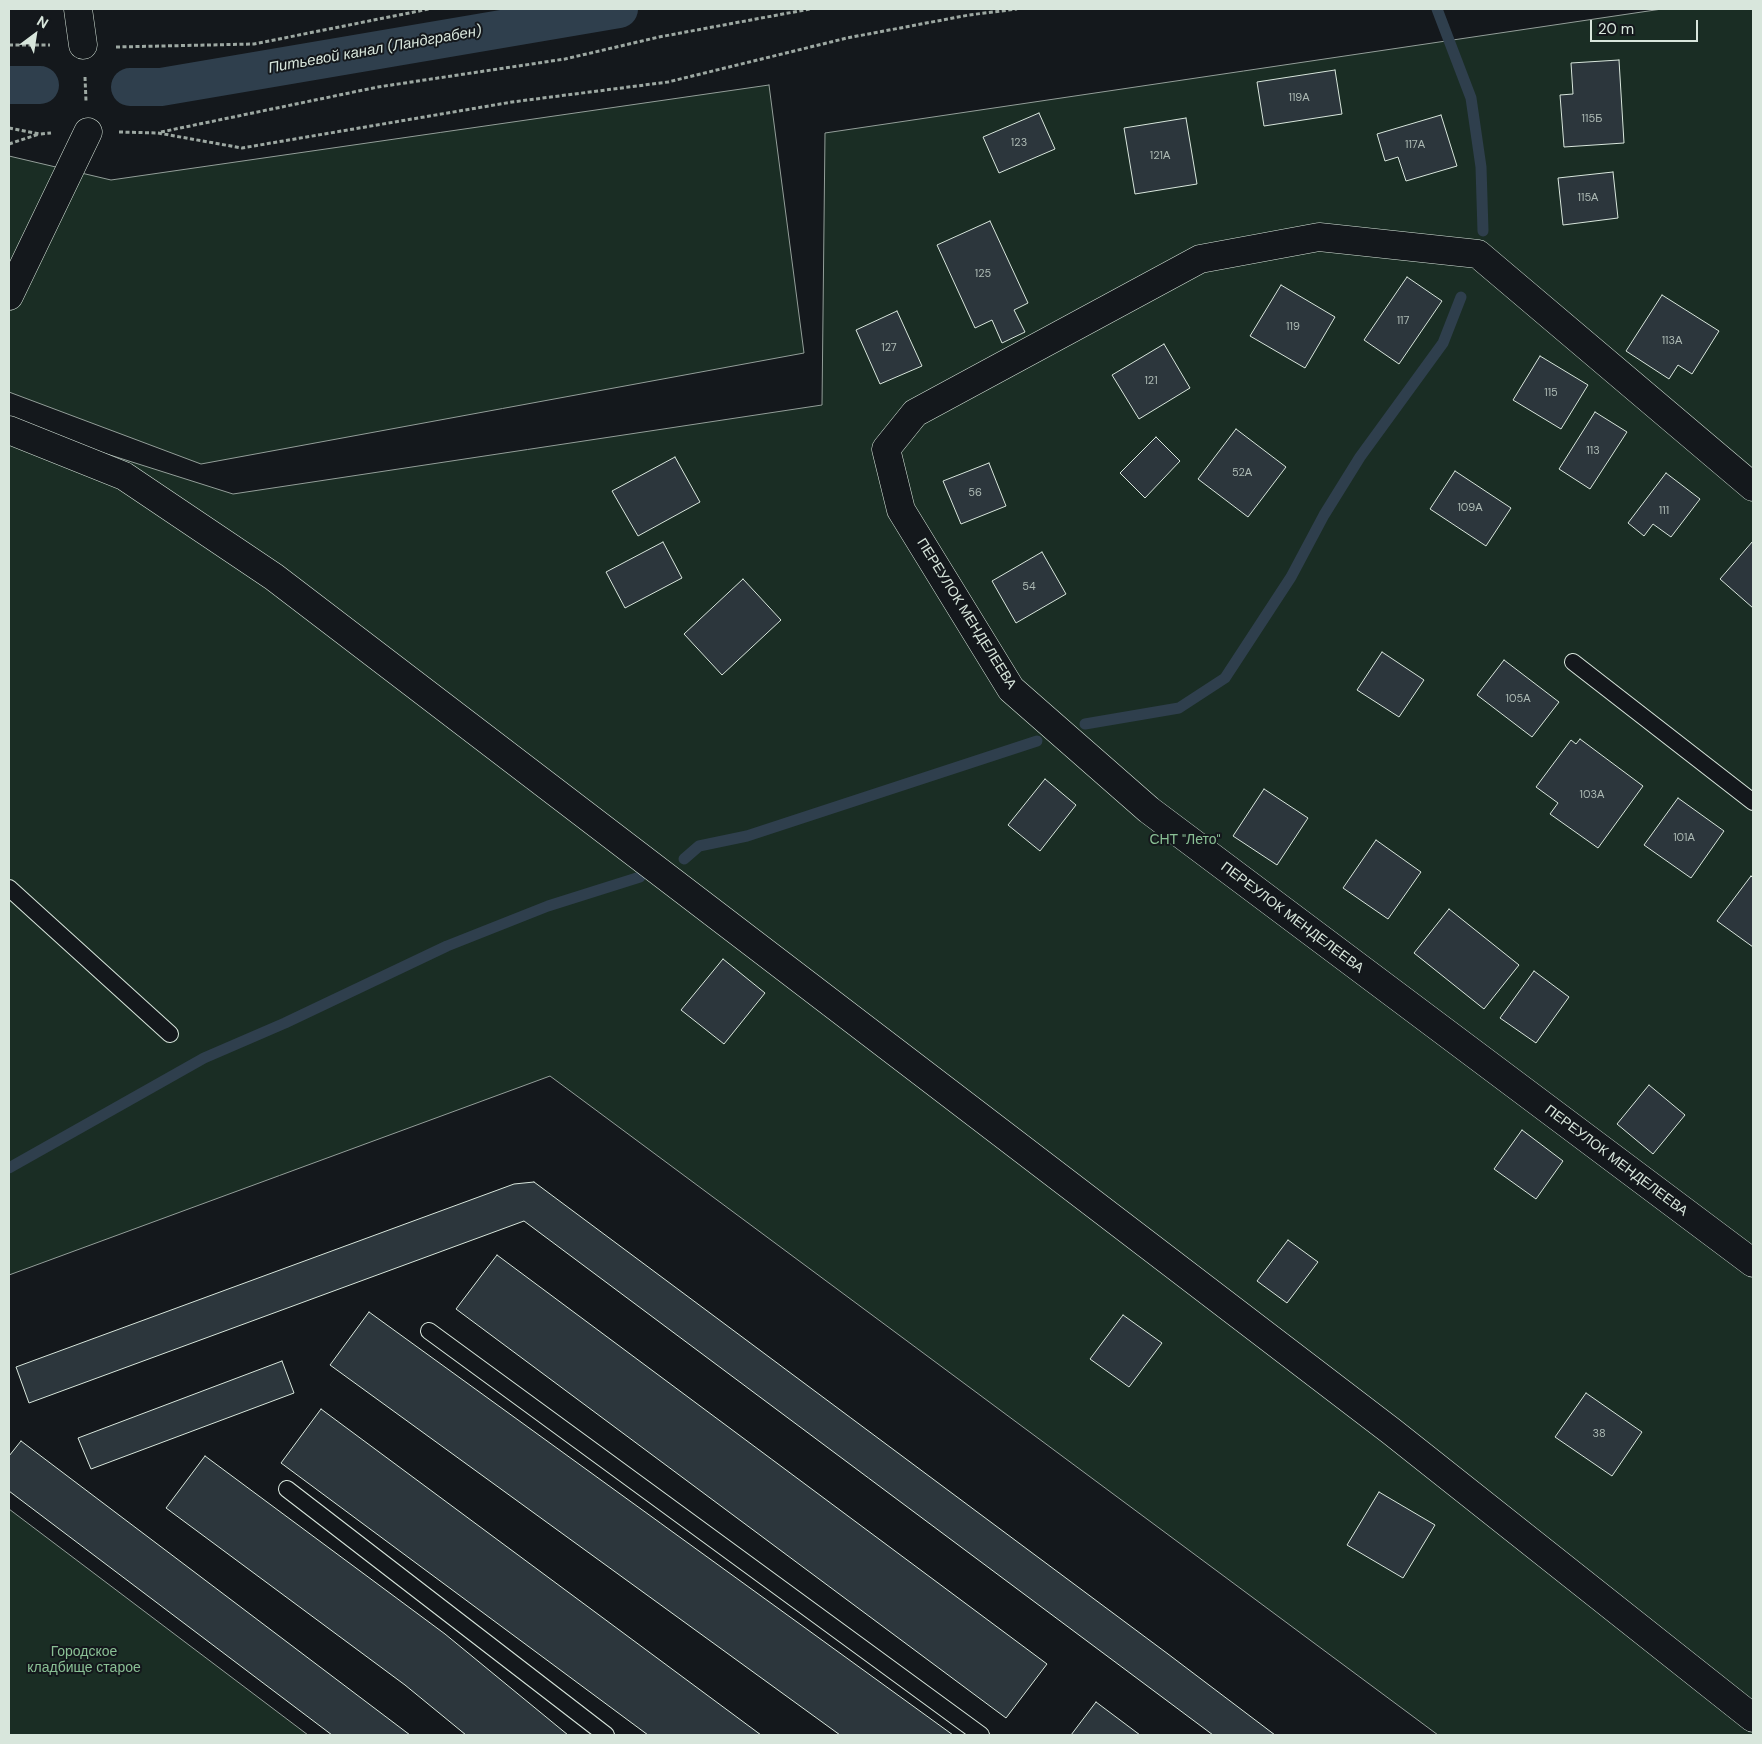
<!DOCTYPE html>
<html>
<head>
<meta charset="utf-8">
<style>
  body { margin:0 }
  #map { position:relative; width:1762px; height:1744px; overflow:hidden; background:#14181c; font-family:"DM Sans",sans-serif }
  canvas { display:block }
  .frame { position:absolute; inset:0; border:10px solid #d8e6dc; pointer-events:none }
  .north { position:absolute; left:10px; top:10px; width:50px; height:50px; -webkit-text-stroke:4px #14181c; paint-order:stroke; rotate:31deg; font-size:14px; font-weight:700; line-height:20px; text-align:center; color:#d8e6dc }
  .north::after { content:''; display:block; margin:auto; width:18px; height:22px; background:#d8e6dc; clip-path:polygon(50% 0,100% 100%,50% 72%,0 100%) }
  .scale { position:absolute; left:1590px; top:20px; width:108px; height:22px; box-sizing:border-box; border:2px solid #d8e6dc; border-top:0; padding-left:6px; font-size:15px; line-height:18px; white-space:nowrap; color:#d8e6dc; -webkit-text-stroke:4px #14181c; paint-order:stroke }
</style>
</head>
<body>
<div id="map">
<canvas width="1762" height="1744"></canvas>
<div class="frame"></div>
<div class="north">N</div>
<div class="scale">20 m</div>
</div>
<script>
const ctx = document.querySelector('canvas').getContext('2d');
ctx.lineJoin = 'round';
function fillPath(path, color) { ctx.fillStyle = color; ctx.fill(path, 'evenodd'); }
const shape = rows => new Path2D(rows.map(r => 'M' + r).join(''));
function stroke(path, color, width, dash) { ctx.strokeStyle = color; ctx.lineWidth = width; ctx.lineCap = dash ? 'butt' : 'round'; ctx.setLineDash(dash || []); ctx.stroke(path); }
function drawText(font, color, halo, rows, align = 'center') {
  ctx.font = font + ' "DM Sans",sans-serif'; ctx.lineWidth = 4; ctx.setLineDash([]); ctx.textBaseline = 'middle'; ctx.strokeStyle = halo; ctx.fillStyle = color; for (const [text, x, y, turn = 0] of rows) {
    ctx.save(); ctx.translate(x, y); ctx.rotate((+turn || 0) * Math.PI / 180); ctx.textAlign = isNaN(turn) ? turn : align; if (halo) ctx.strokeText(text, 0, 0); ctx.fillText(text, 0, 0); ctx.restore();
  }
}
const green = shape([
  [1662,9,1753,9,1753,1735,1438,1735,550,1076,9,1275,9,423,233,494,822,405,825,133,1662,9],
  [769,85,804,353,201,464,9,392,9,156,111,180,769,85],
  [9,1509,308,1735,9,1735,9,1509]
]);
const stream = shape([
  [1437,9,1471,98,1481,167,1483,231],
  [1085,724,1179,708,1225,678,1291,577,1324,515,1360,457,1443,343,1461,297],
  [684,859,699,846,747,836,1037,741],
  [9,1168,204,1058,285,1023,447,946,548,906,640,877]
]);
const canal = shape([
  [9,85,40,85],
  [130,87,161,87,619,9]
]);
const building = shape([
  [1619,60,1624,143,1564,147,1560,95,1573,94,1571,63,1619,60],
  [1335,70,1342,114,1264,126,1257,82,1335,70],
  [1039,113,1055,149,999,173,983,137,1039,113],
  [1441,115,1457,166,1406,181,1398,157,1385,161,1377,134,1441,115],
  [1186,118,1197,184,1135,194,1124,128,1186,118],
  [1613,172,1618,218,1563,225,1558,178,1613,172],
  [990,221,1028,303,1014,310,1025,332,1002,343,992,320,975,328,937,245,990,221],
  [1407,277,1442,301,1399,364,1364,340,1407,277],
  [1281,285,1335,317,1305,368,1250,336,1281,285],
  [1662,295,1719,331,1692,374,1678,365,1669,379,1626,351,1662,295],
  [897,311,922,366,880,384,856,330,897,311],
  [1164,344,1190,388,1139,419,1112,375,1164,344],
  [1540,356,1588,385,1561,429,1513,400,1540,356],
  [1595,412,1627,432,1590,489,1559,469,1595,412],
  [1236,429,1286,467,1248,517,1198,479,1236,429],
  [1156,437,1180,461,1145,498,1120,473,1156,437],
  [675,457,700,502,638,536,612,491,675,457],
  [989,463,1006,506,961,524,943,481,989,463],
  [1455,471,1511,508,1486,546,1430,509,1455,471],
  [1666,473,1700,499,1671,537,1653,524,1644,536,1628,523,1666,473],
  [1753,541,1753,608,1720,579,1753,541],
  [663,542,682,578,625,608,606,572,663,542],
  [1042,552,1066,594,1016,623,992,581,1042,552],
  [743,579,781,620,722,675,684,634,743,579],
  [1382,652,1424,680,1399,717,1357,690,1382,652],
  [1504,660,1559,702,1532,737,1477,695,1504,660],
  [1580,739,1643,786,1598,848,1550,814,1558,803,1536,787,1571,740,1576,744,1580,739],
  [1045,779,1076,805,1040,851,1008,825,1045,779],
  [1264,789,1308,818,1277,865,1233,836,1264,789],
  [1678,798,1724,831,1691,878,1644,845,1678,798],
  [1376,840,1421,872,1388,919,1343,888,1376,840],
  [1751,876,1753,878,1753,947,1717,921,1751,876],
  [1449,909,1519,965,1484,1009,1414,953,1449,909],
  [723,959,765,993,724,1044,681,1010,723,959],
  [1534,971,1569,997,1536,1043,1500,1018,1534,971],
  [1649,1085,1685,1115,1653,1154,1617,1124,1649,1085],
  [1522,1130,1563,1161,1536,1199,1494,1169,1522,1130],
  [534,1182,1168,1654,1275,1735,1213,1735,524,1221,29,1403,16,1367,514,1184,534,1182],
  [1288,1240,1318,1262,1287,1303,1257,1281,1288,1240],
  [497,1255,1047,1664,1006,1718,456,1309,497,1255],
  [369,1312,953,1735,840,1735,330,1365,369,1312],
  [1123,1315,1162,1343,1129,1387,1090,1359,1123,1315],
  [282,1361,294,1393,91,1469,78,1438,282,1361],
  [1586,1393,1642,1432,1612,1476,1555,1437,1586,1393],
  [321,1409,761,1735,648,1735,281,1463,321,1409],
  [21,1441,410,1735,332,1735,9,1491,9,1456,21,1441],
  [205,1456,445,1634,568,1735,466,1735,405,1685,166,1508,205,1456],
  [1379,1492,1435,1525,1403,1578,1347,1545,1379,1492],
  [1096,1702,1140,1735,1071,1735,1096,1702]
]);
const path = shape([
  [9,45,50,45],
  [116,47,254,44,429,9],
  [85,77,86,101],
  [9,128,40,134,51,133],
  [119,132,158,133,242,148,512,102,668,82,847,38,969,15,1017,9],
  [161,132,378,87,565,59,659,37,810,9],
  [9,144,39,134]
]);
const lane = shape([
  [1573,662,1753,802],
  [9,888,170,1034],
  [429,1331,981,1735],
  [287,1489,606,1735]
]);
const street = shape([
  [78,9,83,45],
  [9,296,88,132],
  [9,430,124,476,274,577,1391,1431,1753,1718],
  [1753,487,1478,254,1319,237,1200,259,915,413,886,449,901,510,1011,689,1149,810,1753,1263]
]);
const numberNames = [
  ["119А",1299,98],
  ["115Б",1592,119],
  ["123",1019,143],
  ["117А",1415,145],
  ["121А",1160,156],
  ["115А",1588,198],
  ["125",983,274],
  ["117",1403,321],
  ["119",1293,327],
  ["113А",1672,341],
  ["127",889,348],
  ["121",1151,381],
  ["115",1551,393],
  ["113",1593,451],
  ["52А",1242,473],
  ["56",975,493],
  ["109А",1470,508],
  ["111",1664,511],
  ["54",1029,587],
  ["105А",1518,699],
  ["103А",1592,795],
  ["101А",1684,838],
  ["38",1599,1434]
];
const streetNames = [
  ["ПЕРЕУЛОК МЕНДЕЛЕЕВА",966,614,58],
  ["ПЕРЕУЛОК МЕНДЕЛЕЕВА",1292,918,37],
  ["ПЕРЕУЛОК МЕНДЕЛЕЕВА",1616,1161,37]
];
const parkNames = [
  ["СНТ \"Лето\"",1185,840],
  ["Городское",84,1652],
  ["кладбище старое",84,1668]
];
const waterNames = [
  ["Питьевой канал (Ландграбен)",375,50,-10]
];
fillPath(green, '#1a2d24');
stroke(green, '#939e99', 1);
stroke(stream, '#2f3f4d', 11);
stroke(canal, '#2f3f4d', 38);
fillPath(building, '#2c363c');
stroke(building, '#d8e6dc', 1);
stroke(lane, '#d8e6dc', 18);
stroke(street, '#d8e6dc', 29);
stroke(path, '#9da8a2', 3, [4, 2.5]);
stroke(lane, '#14181c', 16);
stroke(street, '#14181c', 28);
drawText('11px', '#adbab4', null, numberNames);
drawText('14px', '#d8e6dc', '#14181c', streetNames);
drawText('14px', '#8ac095', '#14181c', parkNames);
drawText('italic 15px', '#d8e6dc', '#14181c', waterNames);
</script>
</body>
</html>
